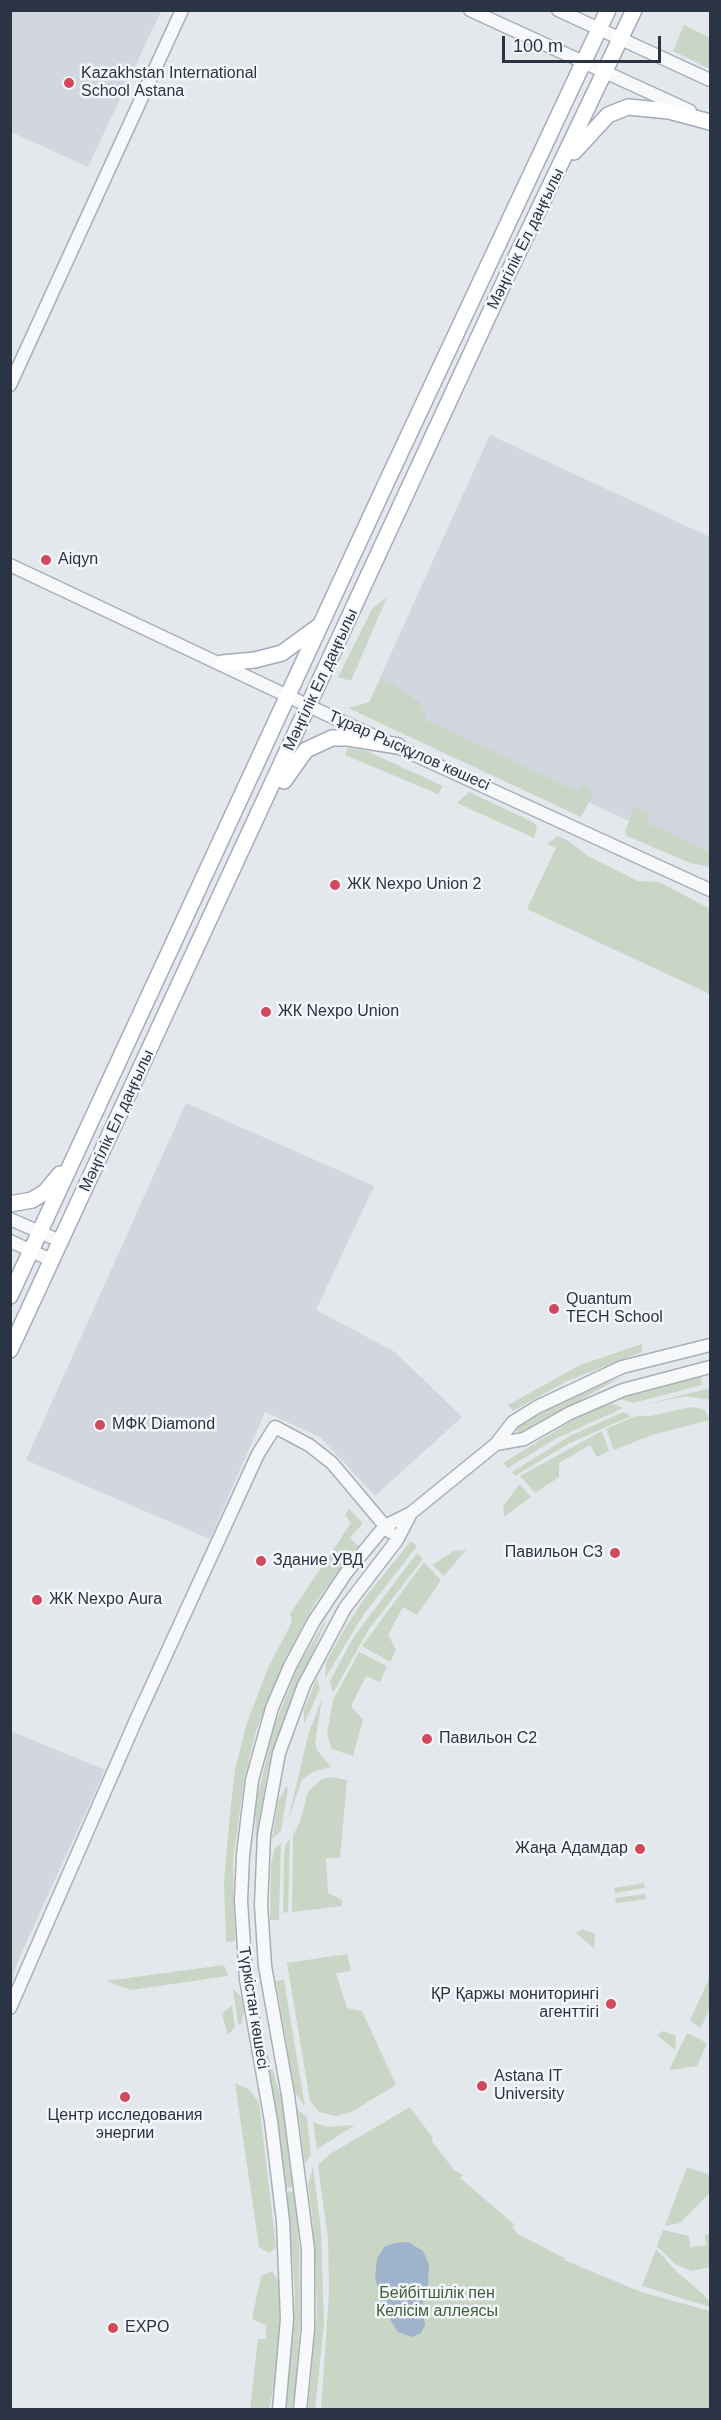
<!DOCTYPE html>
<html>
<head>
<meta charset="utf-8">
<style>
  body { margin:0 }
  #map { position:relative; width:721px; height:2420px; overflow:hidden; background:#e4e7ec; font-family:Helvetica,sans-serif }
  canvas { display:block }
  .frame { position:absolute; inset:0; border:12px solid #2b3445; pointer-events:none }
  .scale { position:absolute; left:502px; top:36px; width:159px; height:27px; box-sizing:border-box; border:3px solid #2b3445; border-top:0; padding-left:8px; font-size:18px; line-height:21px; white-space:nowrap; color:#2b3445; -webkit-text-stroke:4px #f4f6f9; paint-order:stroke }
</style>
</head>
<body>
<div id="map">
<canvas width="721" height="2420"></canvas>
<div class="frame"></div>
<div class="scale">100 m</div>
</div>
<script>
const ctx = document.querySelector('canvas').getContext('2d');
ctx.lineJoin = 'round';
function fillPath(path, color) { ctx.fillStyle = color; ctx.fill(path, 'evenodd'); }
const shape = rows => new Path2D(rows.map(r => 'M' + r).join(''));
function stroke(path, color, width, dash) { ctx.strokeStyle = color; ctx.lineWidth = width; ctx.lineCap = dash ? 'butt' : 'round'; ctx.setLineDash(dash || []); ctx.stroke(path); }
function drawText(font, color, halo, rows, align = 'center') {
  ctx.font = font + ' Helvetica,sans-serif'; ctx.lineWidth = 5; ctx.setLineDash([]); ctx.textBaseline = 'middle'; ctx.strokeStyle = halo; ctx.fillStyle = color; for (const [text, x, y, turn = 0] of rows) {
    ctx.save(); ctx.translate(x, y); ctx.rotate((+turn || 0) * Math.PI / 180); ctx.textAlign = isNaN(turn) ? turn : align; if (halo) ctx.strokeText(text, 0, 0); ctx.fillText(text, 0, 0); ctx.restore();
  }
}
const built = shape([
  [11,11,161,11,88,167,11,132],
  [490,435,710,537,710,858,369,702],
  [186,1103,374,1186,316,1310,395,1352,462,1417,375,1496,320,1437,265,1412,210,1539,26,1460],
  [11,1731,105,1770,16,1965,11,1988]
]);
const green = shape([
  [684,25,710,38,710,69,673,51],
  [387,597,351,681,338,677,372,609],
  [381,679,395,685,419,702,424,711,426,720,577,791,586,785,590,787,593,795,581,817,348,708,370,702],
  [348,748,367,751,443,786,438,794,345,755],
  [469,792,533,822,537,827,534,838,457,803],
  [639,808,650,813,646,822,710,853,710,867,690,863,627,836,625,831,634,809],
  [558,836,570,842,588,856,638,881,659,882,710,909,710,994,527,909,556,848,547,844],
  [642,1344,642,1352,567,1381,513,1411,508,1405,580,1365],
  [701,1376,702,1385,633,1403,620,1399],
  [622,1377,518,1434,515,1427,584,1391],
  [710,1388,710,1400,686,1396,644,1405],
  [614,1404,623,1408,555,1439,508,1468,503,1463,570,1422,605,1405],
  [690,1407,704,1409,710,1420,652,1435,614,1450,606,1429,636,1416,651,1416],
  [623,1412,631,1416,568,1444,515,1476,512,1472,570,1436],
  [602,1431,609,1451,597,1457,590,1445,559,1463,559,1477,535,1493,520,1476],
  [520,1484,531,1497,504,1517,503,1506],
  [349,1509,363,1523,350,1538,358,1546,315,1603,286,1657,256,1731,244,1780,233,1861,235,1941,226,1942,224,1882,229,1825,235,1770,247,1723,268,1668,292,1622,290,1614,351,1523,345,1515],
  [411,1541,417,1546,364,1614,325,1678,326,1662,347,1625,367,1595],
  [466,1550,444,1576,432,1565,454,1551],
  [417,1553,423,1559,369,1629,333,1693,330,1681,353,1638],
  [424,1562,441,1580,417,1615,403,1607,388,1635,396,1650,390,1662,362,1646],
  [328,1616,275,1743,267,1773,256,1843,255,1806,275,1724,299,1665],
  [359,1652,387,1666,380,1682,366,1676,351,1706,363,1720,353,1756,332,1749,327,1734,333,1700],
  [317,1678,320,1689,304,1724,304,1709],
  [322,1699,315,1743,317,1750,331,1767,312,1772,302,1780,288,1820,309,1732],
  [332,1777,347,1780,340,1858,326,1858,328,1893,342,1900,342,1906,292,1912,293,1835,300,1822,308,1792,322,1779],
  [286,1787,288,1788,281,1831,272,1839,278,1802],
  [290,1840,288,1912,283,1913,284,1856,286,1843],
  [281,1843,279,1920,270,1920,271,1864,275,1848],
  [644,1883,645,1888,615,1893,614,1888],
  [645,1894,646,1899,616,1903,615,1898],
  [582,1929,595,1934,594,1948,576,1933],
  [347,1954,351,1971,336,1973,347,2008,362,2011,396,2085,351,2112,336,2116,319,2112,310,2101,287,1963],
  [224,1965,228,1976,131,1990,106,1981],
  [710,1976,710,2007,701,2028,690,2021],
  [284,1980,305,2107,295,2092,276,1981],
  [233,1989,241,1997,244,2012,241,2024,238,2024],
  [232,2005,235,2027,228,2035,222,2014],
  [663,2031,676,2036,675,2050,657,2035],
  [687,2033,707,2043,697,2066,669,2070],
  [267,2051,281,2098,293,2187,286,2188],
  [235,2083,250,2090,259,2103,276,2247,269,2253,259,2247],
  [410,2107,433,2138,431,2140,454,2170,463,2175,460,2178,515,2225,512,2227,518,2234,566,2259,564,2260,641,2292,710,2311,710,2409,321,2409,329,2294,328,2239,318,2165,330,2154],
  [298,2110,307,2117,311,2155,305,2164],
  [313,2122,328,2127,355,2125,317,2149],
  [313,2167,321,2230,324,2325,315,2409,308,2410,317,2311,314,2235,308,2184],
  [687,2167,710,2175,710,2193,680,2223,665,2226],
  [294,2191,299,2245,300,2322,295,2392,292,2409,286,2410,295,2295,287,2192],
  [663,2230,689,2236,690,2247,706,2245,705,2235,710,2234,710,2267,691,2271,675,2264,657,2246],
  [656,2249,676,2271,704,2295,710,2302,710,2307,642,2286],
  [272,2271,281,2285,277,2371,269,2409,250,2410,258,2339,266,2339,266,2325,252,2319,261,2276]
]);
const water = shape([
  [408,2242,423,2251,429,2265,428,2284,422,2306,425,2325,421,2333,412,2337,398,2332,383,2308,375,2278,377,2259,384,2247,395,2243]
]);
const minor = shape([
  [470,10,690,111],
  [558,10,710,80],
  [10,385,182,10],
  [10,565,330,716,710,890],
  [10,1219,60,1241],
  [10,1241,51,1260],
  [496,1444,524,1439,570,1413,623,1390,710,1367],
  [10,2008,136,1720,258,1454,275,1427,309,1445,332,1463,390,1532],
  [279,2410,287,2319,283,2221,271,2121,246,1979,241,1901,243,1855,252,1780,272,1708,290,1666,314,1621,346,1573,385,1526,411,1513,496,1444,513,1422,537,1407,622,1367,710,1345],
  [300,2410,308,2329,308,2249,288,2095,265,1966,261,1905,264,1835,279,1753,304,1685,345,1608,397,1540,411,1513]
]);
const major = shape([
  [574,152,608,115,628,107,669,111,710,122],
  [222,663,255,660,282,653,319,626],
  [284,781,306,750,332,738,348,738,398,746],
  [10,1204,32,1200,45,1192,60,1174],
  [10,1296,388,479,608,10],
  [10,1350,505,280,634,10]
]);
const markers = [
  [69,83,6,"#d1495b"],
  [46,560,6,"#d1495b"],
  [335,885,6,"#d1495b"],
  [266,1012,6,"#d1495b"],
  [554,1309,6,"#d1495b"],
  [100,1425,6,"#d1495b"],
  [615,1553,6,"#d1495b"],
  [261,1561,6,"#d1495b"],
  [37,1600,6,"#d1495b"],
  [427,1739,6,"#d1495b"],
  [640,1849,6,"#d1495b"],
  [611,2004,6,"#d1495b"],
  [482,2086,6,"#d1495b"],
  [125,2097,6,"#d1495b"],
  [113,2328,6,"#d1495b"]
];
const poiNames = [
  ["Kazakhstan International",81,74],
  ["School Astana",81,92],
  ["Aiqyn",58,560],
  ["ЖК Nexpo Union 2",347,885],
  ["ЖК Nexpo Union",278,1012],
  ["Quantum",566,1300],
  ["TECH School",566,1318],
  ["МФК Diamond",112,1425],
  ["Павильон С3",603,1553,"right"],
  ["Здание УВД",273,1561],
  ["ЖК Nexpo Aura",49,1600],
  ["Павильон С2",439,1739],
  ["Жаңа Адамдар",628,1849,"right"],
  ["ҚР Қаржы мониторингі",599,1995,"right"],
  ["агенттігі",599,2013,"right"],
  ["Astana IT",494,2077],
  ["University",494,2095],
  ["Центр исследования",125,2116,"center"],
  ["энергии",125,2134,"center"],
  ["EXPO",125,2328]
];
const streetNames = [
  ["Мәңгілік Ел даңғылы",526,239,-64],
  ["Мәңгілік Ел даңғылы",321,680,-65],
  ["Тұрар Рысқұлов көшесі",409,751,24],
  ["Мәңгілік Ел даңғылы",117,1121,-65],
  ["Түркістан көшесі",253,2008,81]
];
const parkNames = [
  ["Бейбітшілік пен",437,2294],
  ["Келісім аллеясы",437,2312]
];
fillPath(built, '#d2d6de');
fillPath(green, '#c9d6c5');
fillPath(water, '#9fb4cc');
stroke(minor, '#a9aeb7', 15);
stroke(major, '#a3abb8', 18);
stroke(minor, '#f7f8fa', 12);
stroke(major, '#fff', 15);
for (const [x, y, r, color] of markers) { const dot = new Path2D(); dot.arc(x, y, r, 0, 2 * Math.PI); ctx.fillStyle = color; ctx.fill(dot); stroke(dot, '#f4f6f9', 2); }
drawText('16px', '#2b3445', '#f4f6f9', poiNames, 'left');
drawText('16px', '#2b3445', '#f4f6f9', streetNames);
drawText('16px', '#3f6138', '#f4f6f9', parkNames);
</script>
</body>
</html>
